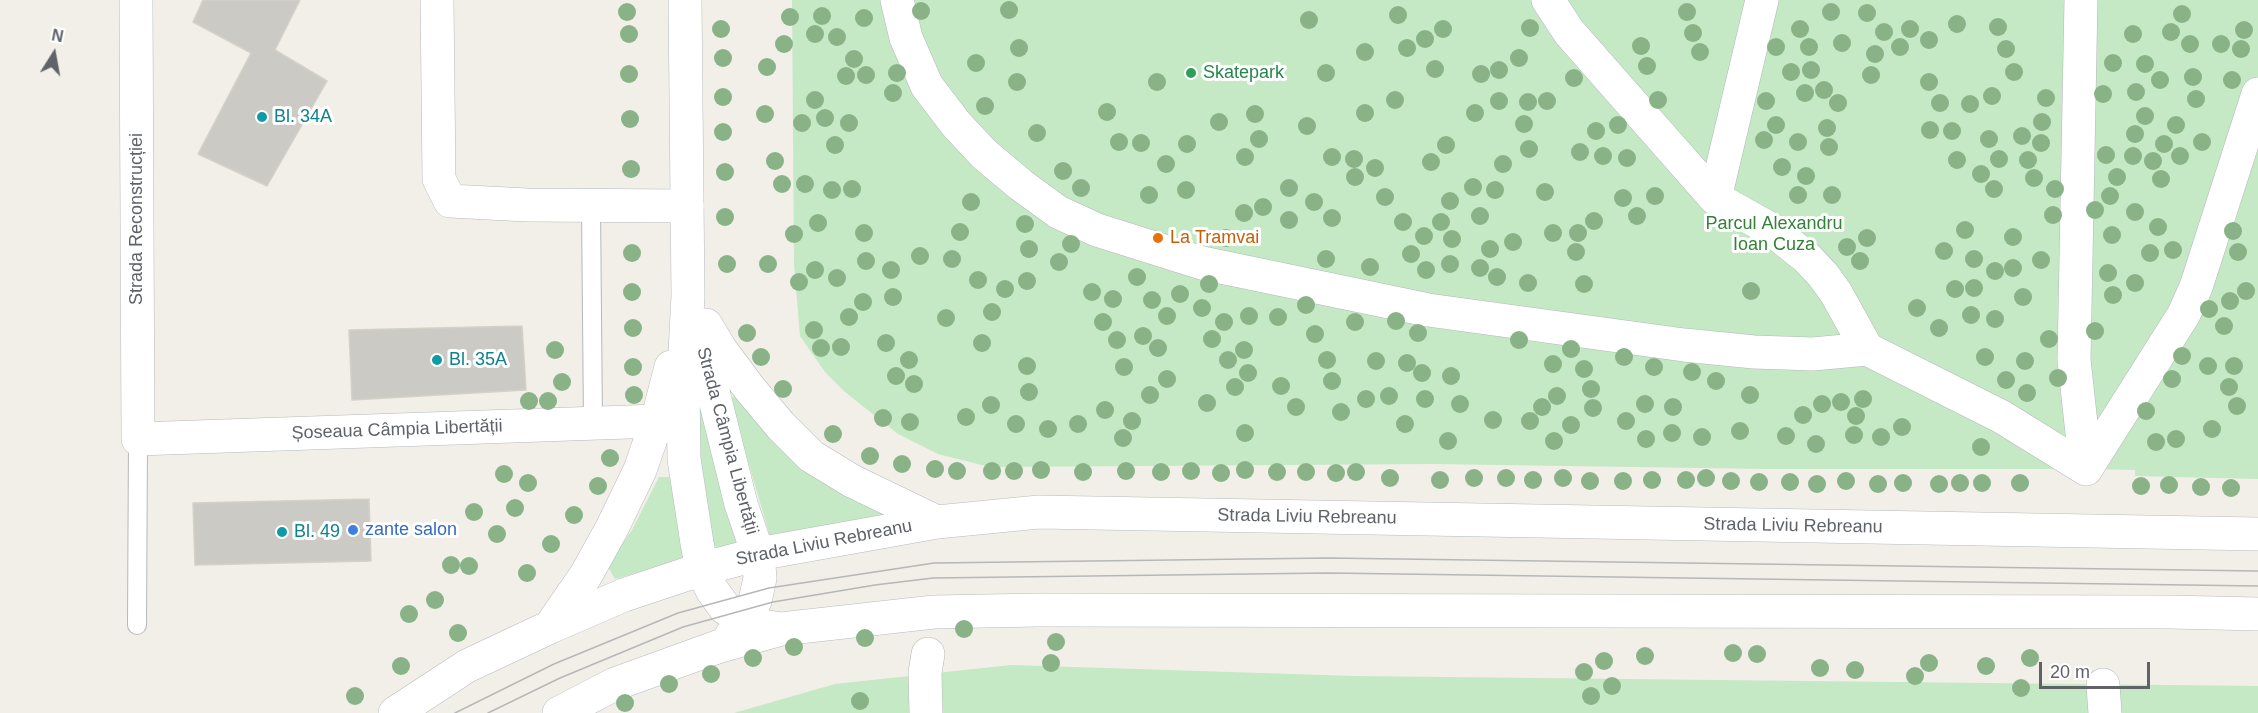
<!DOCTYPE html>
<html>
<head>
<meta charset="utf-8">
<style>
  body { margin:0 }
  #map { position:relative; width:2258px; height:713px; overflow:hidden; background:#f1efe8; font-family:Helvetica,sans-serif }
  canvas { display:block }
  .north { position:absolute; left:24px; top:24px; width:60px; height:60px; -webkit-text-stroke:4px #fff; paint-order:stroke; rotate:11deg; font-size:16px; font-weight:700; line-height:24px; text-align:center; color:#5f6368 }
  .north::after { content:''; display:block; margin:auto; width:21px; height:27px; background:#5f6368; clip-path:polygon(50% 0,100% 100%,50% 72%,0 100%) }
  .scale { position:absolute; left:2039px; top:662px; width:111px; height:27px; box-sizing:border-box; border:3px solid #5f6368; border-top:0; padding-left:8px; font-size:18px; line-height:21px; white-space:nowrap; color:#5f6368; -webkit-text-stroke:4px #fff; paint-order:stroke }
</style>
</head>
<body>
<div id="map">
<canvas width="2258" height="713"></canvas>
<div class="north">N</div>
<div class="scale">20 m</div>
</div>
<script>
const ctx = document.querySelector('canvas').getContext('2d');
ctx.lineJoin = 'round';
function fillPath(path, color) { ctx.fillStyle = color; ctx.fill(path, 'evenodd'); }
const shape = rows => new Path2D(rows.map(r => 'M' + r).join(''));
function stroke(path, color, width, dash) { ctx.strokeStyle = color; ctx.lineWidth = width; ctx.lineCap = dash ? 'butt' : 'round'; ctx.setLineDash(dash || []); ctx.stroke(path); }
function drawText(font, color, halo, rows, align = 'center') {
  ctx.font = font + ' Helvetica,sans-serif'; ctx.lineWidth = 6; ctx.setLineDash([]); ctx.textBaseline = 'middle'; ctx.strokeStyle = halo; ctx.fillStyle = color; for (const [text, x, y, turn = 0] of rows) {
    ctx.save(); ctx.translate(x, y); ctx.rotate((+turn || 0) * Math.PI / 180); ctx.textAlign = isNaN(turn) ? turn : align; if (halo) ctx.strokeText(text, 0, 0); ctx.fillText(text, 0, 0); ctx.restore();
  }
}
const green = shape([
  [792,0,2258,0,2258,479,2135,476,2135,470,2086,469,1769,469,1431,464,990,467,938,454,898,434,845,392,825,372,800,336,794,264],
  [729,397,739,397,778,444,832,488,885,509,886,518,770,536],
  [699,399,738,537,734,544,726,548,717,547,710,543,691,407],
  [659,477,673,477,684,559,615,579,607,565,632,530],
  [1011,665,1355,676,2258,686,2258,713,734,713,835,684]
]);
const building = shape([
  [203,0,300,0,275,50,327,81,267,186,198,154,251,53,193,22,203,0],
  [522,326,526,390,352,400,349,330,522,326],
  [369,499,371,561,195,565,193,503,369,499]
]);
const lane = shape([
  [591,206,593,424],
  [137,625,138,439]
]);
const street = shape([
  [136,0,138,439,657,421],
  [437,0,439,179,450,201,527,205,687,206],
  [897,0,906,38,927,86,956,124,984,154,1021,185,1058,212,1097,230,1202,263,1428,310,1684,345,1754,352,1813,354,1867,349],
  [1548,0,1569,32,1715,198],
  [1762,0,1715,198,1772,230,1806,257,1823,275,1836,293,1867,349,2002,417,2086,469],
  [2081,0,2074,360,2086,469],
  [2086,469,2184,314,2196,287,2258,94],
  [2103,685,2105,713],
  [926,713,925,673,928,654]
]);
const secondary = shape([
  [685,0,688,296,683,389,684,459,697,543,702,569,712,590,725,608,751,624,780,629],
  [696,323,741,504,758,554,760,578,755,601,738,629,731,636],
  [706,325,721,350,750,389,781,426,811,456,852,481,937,522],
  [550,627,586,575,612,528,640,470,657,421,671,367],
  [395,713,467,666,550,627,624,595,702,569,758,554,937,522,1039,512,2258,534],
  [559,713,615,684,720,646,781,629,934,612,1039,610,2170,612,2258,614]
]);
const tram = shape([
  [455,713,554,664,678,613,769,588,934,563,1328,558,2258,571],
  [488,713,560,678,683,627,773,602,875,585,933,578,1328,573,2258,586]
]);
const trees = [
  [1009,10],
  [921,11],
  [627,12],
  [1687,12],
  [1831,12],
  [1867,13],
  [2182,14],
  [1398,15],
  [822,16],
  [790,17],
  [864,18],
  [1309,20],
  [1957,24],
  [1998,27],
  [1530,28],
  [721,29],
  [1443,29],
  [1800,29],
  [1910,29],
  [2244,30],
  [1884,32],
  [2171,32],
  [1693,33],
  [629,34],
  [815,34],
  [2133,34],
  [837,37],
  [1425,39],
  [1929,40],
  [1842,43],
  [784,44],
  [2190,44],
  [2221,44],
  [1641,46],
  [1776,47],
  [1809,47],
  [1900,47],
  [1019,48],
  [1407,48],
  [2006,49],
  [2241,49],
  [1365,52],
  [1700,52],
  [1875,54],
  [723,58],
  [1519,58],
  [854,59],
  [976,63],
  [2113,63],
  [2145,64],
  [1647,66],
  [767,67],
  [1435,69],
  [1499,70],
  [1811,70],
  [1791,72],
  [2014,72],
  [897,73],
  [1326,73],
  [629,74],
  [1481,74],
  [866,75],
  [1871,75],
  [846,76],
  [2193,77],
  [1574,78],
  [2160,80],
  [2232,80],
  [1017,82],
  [1157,82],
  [1929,82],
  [1824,90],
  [2136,92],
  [893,93],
  [1805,93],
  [2103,94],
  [1992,96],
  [723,97],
  [2046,98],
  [2196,99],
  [815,100],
  [1395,100],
  [1658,100],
  [1499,101],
  [1547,101],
  [1766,101],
  [1528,102],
  [1838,103],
  [1940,103],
  [1970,104],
  [985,106],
  [1107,112],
  [1365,113],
  [1475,113],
  [765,114],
  [1255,114],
  [2145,116],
  [825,118],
  [630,119],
  [1219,122],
  [2042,122],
  [802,123],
  [849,123],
  [1524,124],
  [1618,125],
  [1776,125],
  [2176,125],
  [1307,126],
  [1827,128],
  [1930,130],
  [1596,131],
  [1952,131],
  [723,132],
  [1037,133],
  [2135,134],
  [2022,136],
  [1259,139],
  [1989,139],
  [1764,140],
  [1119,142],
  [1798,142],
  [2202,142],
  [1141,143],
  [2041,143],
  [1187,144],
  [2164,144],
  [835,145],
  [1446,145],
  [1829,147],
  [1529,149],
  [1580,152],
  [2106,155],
  [1603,156],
  [2133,156],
  [2180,156],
  [1245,157],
  [1332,157],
  [1627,158],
  [1354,159],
  [1999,159],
  [1957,160],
  [2028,160],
  [775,161],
  [2153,161],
  [1431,162],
  [1166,164],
  [1503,164],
  [1782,167],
  [1375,168],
  [631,169],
  [1063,171],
  [725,172],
  [1981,174],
  [1806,176],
  [1355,177],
  [2117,177],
  [2034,178],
  [2161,179],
  [782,184],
  [805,184],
  [1473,187],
  [1081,188],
  [1289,188],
  [852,189],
  [1994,189],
  [2055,189],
  [832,190],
  [1186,190],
  [1495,190],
  [1545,192],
  [1149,195],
  [1798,195],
  [1832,195],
  [1655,196],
  [2110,196],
  [1385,197],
  [1623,198],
  [1450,201],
  [971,202],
  [1314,202],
  [1263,207],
  [2095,210],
  [2135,212],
  [1244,213],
  [2053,215],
  [1480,216],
  [1637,216],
  [725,217],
  [1332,218],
  [1289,220],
  [1594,221],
  [1403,222],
  [1441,222],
  [818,223],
  [1025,224],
  [2158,227],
  [1965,230],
  [2233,231],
  [960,232],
  [864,233],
  [1553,233],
  [1578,233],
  [794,234],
  [2112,235],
  [1424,236],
  [2013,237],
  [1226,238],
  [1867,238],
  [1452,239],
  [1513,242],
  [1071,244],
  [1847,247],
  [1029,249],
  [1490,249],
  [2173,250],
  [1944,251],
  [1576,252],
  [2238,252],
  [632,253],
  [2150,253],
  [1411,254],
  [920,256],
  [952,259],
  [1326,259],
  [1974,259],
  [2041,260],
  [866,261],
  [1860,261],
  [1059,262],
  [727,264],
  [768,264],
  [1450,264],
  [1370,267],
  [1480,268],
  [2013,268],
  [815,270],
  [891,270],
  [1426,270],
  [1995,271],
  [2108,273],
  [1137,277],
  [1497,277],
  [837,278],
  [978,280],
  [1027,281],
  [799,282],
  [1528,283],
  [2135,283],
  [1209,284],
  [1584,284],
  [1974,288],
  [1005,289],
  [1955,289],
  [1751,291],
  [2246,291],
  [632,292],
  [1092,292],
  [1180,294],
  [2113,295],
  [893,297],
  [2023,297],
  [1113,299],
  [1152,300],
  [2230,301],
  [863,302],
  [1306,305],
  [1202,308],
  [1917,308],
  [2209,309],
  [992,312],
  [1971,315],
  [1167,316],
  [1249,316],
  [849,317],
  [1278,317],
  [946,318],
  [1995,319],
  [1396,321],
  [1103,322],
  [1224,322],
  [1355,322],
  [2224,326],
  [633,328],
  [1939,328],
  [814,330],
  [2095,331],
  [747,333],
  [1418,333],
  [1315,334],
  [1143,336],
  [1212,339],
  [2049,339],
  [1117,340],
  [1519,340],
  [886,343],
  [982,343],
  [841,347],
  [821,348],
  [1158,348],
  [1571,349],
  [555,350],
  [1244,350],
  [2182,356],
  [761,357],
  [1624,357],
  [1985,357],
  [909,360],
  [1228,360],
  [1327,360],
  [1376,361],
  [2025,361],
  [1407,363],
  [1553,364],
  [1027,366],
  [2208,366],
  [2234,366],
  [633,367],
  [1124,367],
  [1654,367],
  [1584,369],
  [1692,372],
  [1248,373],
  [1422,373],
  [896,376],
  [1451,376],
  [2058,378],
  [1167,379],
  [2172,379],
  [2006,380],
  [1332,381],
  [1716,381],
  [562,382],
  [914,384],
  [1281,386],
  [1235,387],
  [2229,387],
  [783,389],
  [1591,389],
  [1029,392],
  [2027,393],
  [634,395],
  [1150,395],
  [1750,395],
  [1389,396],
  [1557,396],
  [1366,399],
  [1425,399],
  [1863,399],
  [529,401],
  [548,401],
  [1841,402],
  [1207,403],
  [1460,404],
  [1645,404],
  [1822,404],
  [991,405],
  [2237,406],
  [1296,407],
  [1542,407],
  [1673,407],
  [1593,408],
  [1105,410],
  [2146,411],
  [1341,412],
  [1803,415],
  [1856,416],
  [966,417],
  [883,418],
  [1493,420],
  [1132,421],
  [1530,421],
  [1626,421],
  [910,422],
  [1016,424],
  [1078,424],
  [1405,424],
  [1571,425],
  [1902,427],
  [1048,429],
  [2212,429],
  [1740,431],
  [1245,433],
  [1672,433],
  [833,434],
  [1854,435],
  [1786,436],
  [1702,437],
  [1881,437],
  [1123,438],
  [1646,439],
  [2176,439],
  [1448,441],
  [1554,441],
  [2156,442],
  [1816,444],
  [1981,447],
  [870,456],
  [610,458],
  [902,464],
  [935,469],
  [1041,470],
  [1245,470],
  [957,471],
  [992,471],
  [1014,471],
  [1126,471],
  [1191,471],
  [1083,472],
  [1161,472],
  [1277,472],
  [1306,472],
  [1356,472],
  [1221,473],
  [1336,473],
  [504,474],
  [1390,478],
  [1474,478],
  [1506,478],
  [1563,478],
  [1706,478],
  [1440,480],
  [1533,480],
  [1652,480],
  [1686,480],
  [1590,481],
  [1623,481],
  [1731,481],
  [1846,481],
  [1759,482],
  [1790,482],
  [528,483],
  [1903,483],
  [1960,483],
  [1982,483],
  [2020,483],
  [1817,484],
  [1878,484],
  [1939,484],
  [2169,485],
  [598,486],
  [2141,486],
  [2201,487],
  [2231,488],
  [515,508],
  [474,512],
  [574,515],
  [497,534],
  [551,544],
  [451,565],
  [469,566],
  [527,573],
  [435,600],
  [409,614],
  [964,629],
  [458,633],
  [865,638],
  [1056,642],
  [794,647],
  [1733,653],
  [1757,654],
  [1645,656],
  [753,658],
  [2030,658],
  [1604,661],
  [1051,663],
  [1929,663],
  [401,666],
  [1986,666],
  [1820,668],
  [1855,670],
  [1584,672],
  [711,674],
  [1915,676],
  [669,684],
  [1612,686],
  [2021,688],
  [355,696],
  [1591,696],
  [860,701],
  [625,703]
];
const markers = [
  [1191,73,6,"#2e9e5b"],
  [262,117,6,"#0f9aa8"],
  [1158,238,6,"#e8710a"],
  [437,360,6,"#0f9aa8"],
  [353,530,6,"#3f7fe0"],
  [282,532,6,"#0f9aa8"]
];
const leisureNames = [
  ["Skatepark",1203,73]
];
const cultureNames = [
  ["Bl. 34A",274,117],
  ["Bl. 35A",449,360],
  ["Bl. 49",294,532]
];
const streetNames = [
  ["Strada Reconstrucției",137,219,-90],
  ["Șoseaua Câmpia Libertății",397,430,-2],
  ["Strada Câmpia Libertății",727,441,75],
  ["Strada Liviu Rebreanu",1307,517,1],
  ["Strada Liviu Rebreanu",1793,526,1],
  ["Strada Liviu Rebreanu",824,543,-11]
];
const parkNames = [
  ["Parcul Alexandru",1774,224],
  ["Ioan Cuza",1774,245]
];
const foodNames = [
  ["La Tramvai",1170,238]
];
const shopNames = [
  ["zante salon",365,530]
];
fillPath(green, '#c5e8c5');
fillPath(building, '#cccac5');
stroke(building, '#d6d1c6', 1.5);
stroke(lane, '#b5b8bc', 20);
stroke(street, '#b5b8bc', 34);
stroke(secondary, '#b6babf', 34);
stroke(lane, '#fff', 18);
stroke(street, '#fff', 33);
stroke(secondary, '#fff', 33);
stroke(tram, '#b6b7b8', 1.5);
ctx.fillStyle = '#89b387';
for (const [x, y] of trees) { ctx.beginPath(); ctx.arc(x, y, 9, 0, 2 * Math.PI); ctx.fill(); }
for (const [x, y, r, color] of markers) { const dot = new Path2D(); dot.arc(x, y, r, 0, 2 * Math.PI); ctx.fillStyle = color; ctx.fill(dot); stroke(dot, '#fff', 2); }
drawText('18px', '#27864d', '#fff', leisureNames, 'left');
drawText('18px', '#0d838f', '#fff', cultureNames, 'left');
drawText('18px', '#5f6368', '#fff', streetNames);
drawText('18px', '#348238', '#fff', parkNames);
drawText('18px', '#c56008', '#fff', foodNames, 'left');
drawText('18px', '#366cbe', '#fff', shopNames, 'left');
</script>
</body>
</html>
